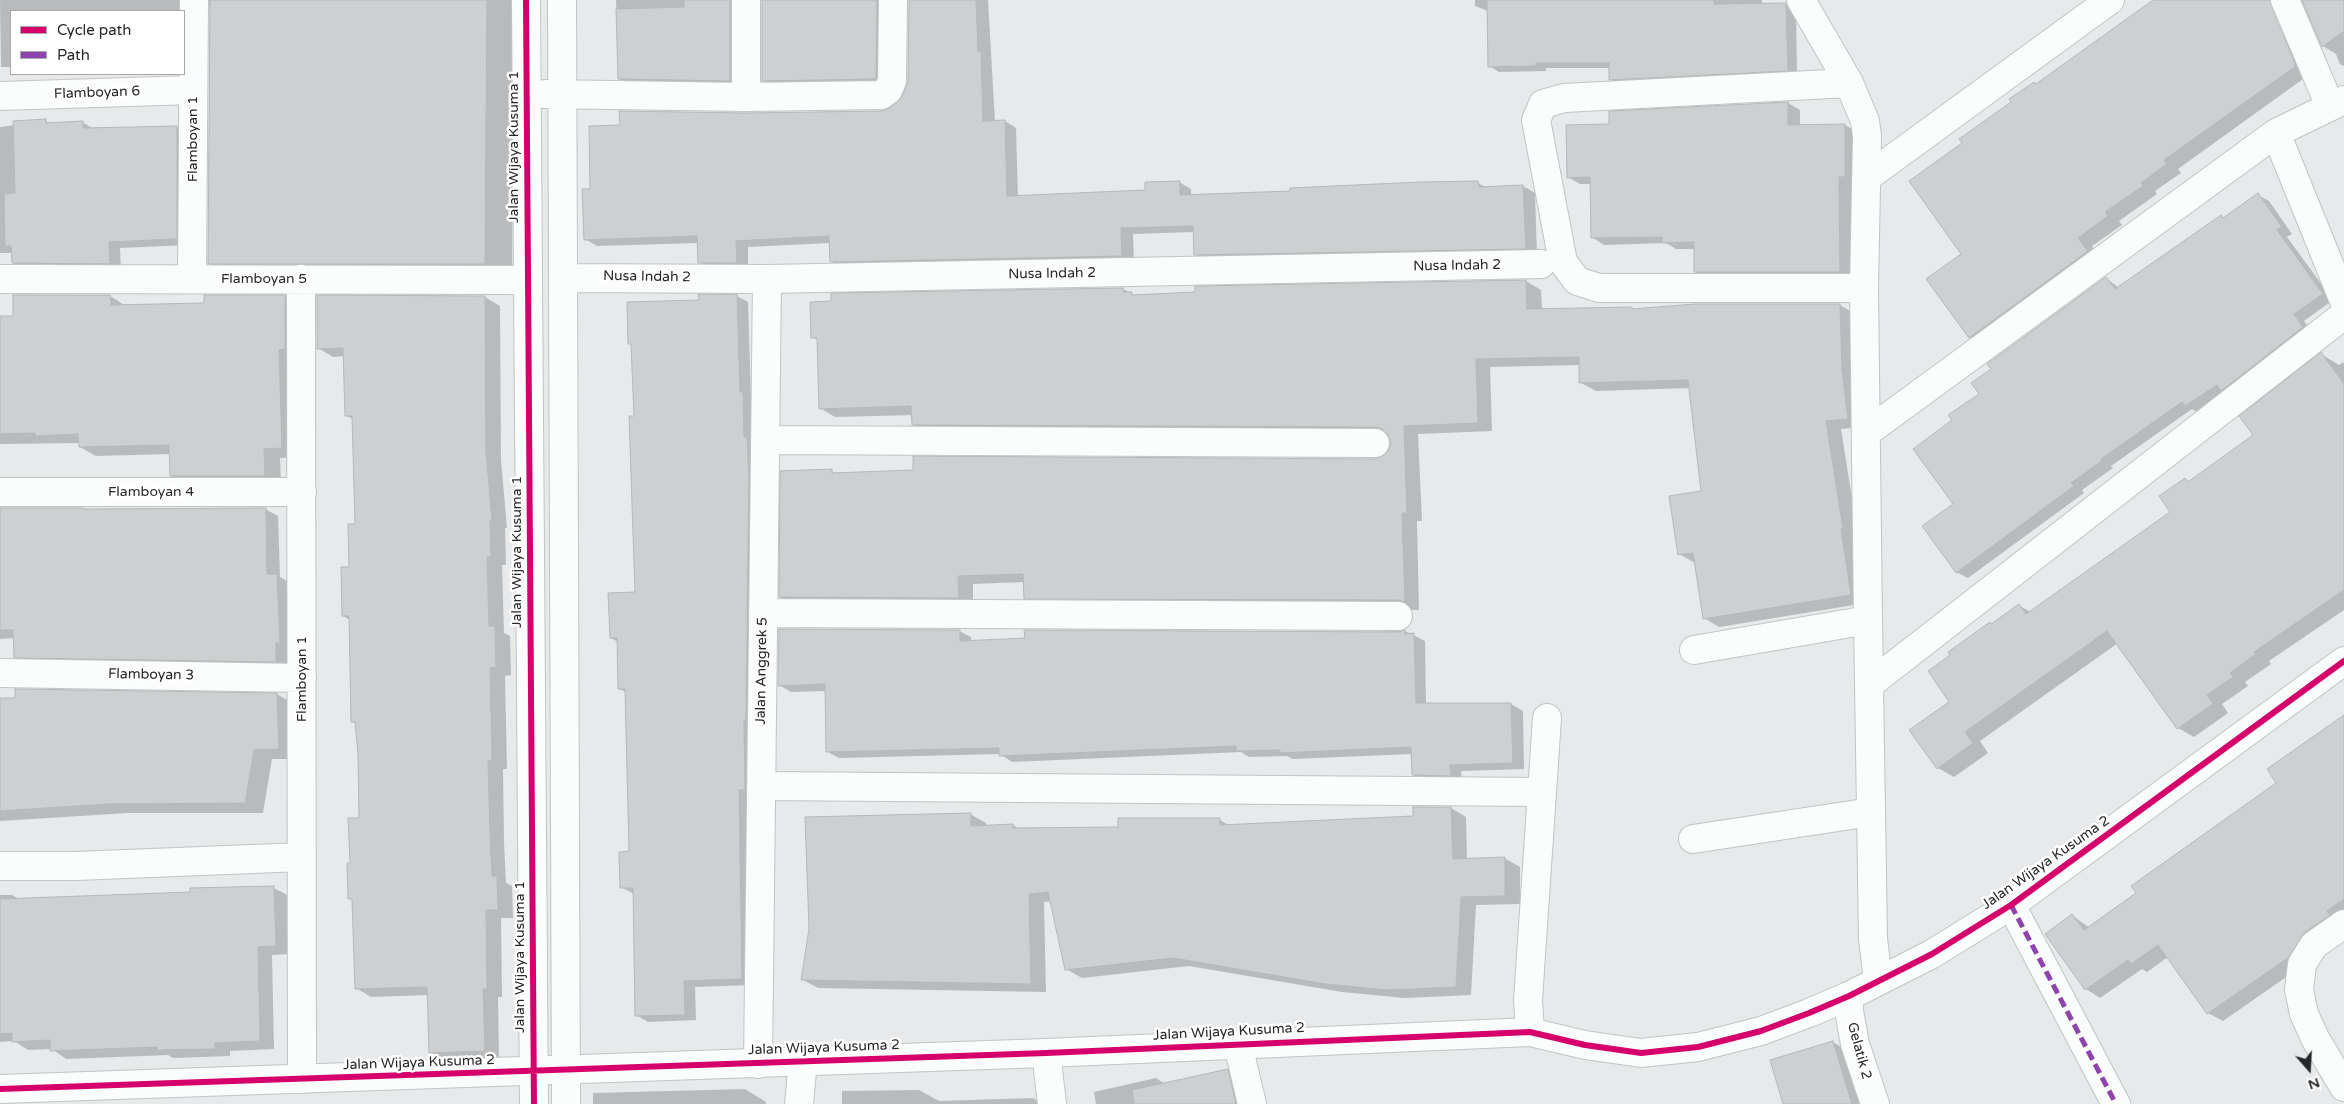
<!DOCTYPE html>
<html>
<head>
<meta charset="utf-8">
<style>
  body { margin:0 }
  #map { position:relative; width:2344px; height:1104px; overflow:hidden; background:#e7e9eb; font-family:"Varela Round",sans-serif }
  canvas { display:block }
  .legend { position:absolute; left:10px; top:10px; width:175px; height:65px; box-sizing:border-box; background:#fff; border:1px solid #a8a9a9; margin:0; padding:6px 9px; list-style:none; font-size:15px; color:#262729 }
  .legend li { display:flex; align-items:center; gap:10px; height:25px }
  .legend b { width:25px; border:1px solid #a8a9a9 }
  .north { position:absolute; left:2284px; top:1044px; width:50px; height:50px; -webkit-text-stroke:4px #fff; paint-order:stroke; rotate:161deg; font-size:14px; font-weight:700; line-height:20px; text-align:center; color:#262729 }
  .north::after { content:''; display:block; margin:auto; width:18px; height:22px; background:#262729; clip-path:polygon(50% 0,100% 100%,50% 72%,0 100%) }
</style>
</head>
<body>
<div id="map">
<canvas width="2344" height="1104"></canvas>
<ul class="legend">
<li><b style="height:6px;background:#d6006c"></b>Cycle path</li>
<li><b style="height:6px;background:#8e44ad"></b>Path</li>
</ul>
<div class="north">N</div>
</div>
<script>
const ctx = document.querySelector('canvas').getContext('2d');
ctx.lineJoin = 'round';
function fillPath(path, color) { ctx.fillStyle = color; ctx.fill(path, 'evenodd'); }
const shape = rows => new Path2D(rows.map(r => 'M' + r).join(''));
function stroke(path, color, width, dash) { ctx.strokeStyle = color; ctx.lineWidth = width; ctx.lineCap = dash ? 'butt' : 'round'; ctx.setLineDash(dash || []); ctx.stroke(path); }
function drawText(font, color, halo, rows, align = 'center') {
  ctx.font = font + ' "Varela Round",sans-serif'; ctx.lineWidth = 5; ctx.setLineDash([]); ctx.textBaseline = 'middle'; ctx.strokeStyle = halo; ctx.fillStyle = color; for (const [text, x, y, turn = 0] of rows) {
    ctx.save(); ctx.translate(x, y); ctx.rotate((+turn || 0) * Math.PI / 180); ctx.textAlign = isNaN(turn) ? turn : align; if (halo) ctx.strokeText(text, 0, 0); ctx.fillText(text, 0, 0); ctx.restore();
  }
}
const shadow = shape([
  [0,0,514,0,512,279,236,279,209,263,211,5,207,8,184,11,11,11,11,67,1,67],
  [616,0,744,0,742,87,631,86,619,79],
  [763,0,891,0,887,86,775,87,763,80],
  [910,0,988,0,995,122,1005,121,1016,128,1018,197,1146,191,1179,182,1191,189,1191,196,1478,183,1487,188,1523,186,1535,193,1537,255,1207,261,1195,254,1195,232,1133,234,1134,263,843,268,831,261,830,243,748,247,748,269,711,269,699,262,698,243,597,246,585,239,592,190,621,126,746,114,882,112,898,103,903,97,909,81],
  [1475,0,1762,0,1762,5,1786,4,1796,10,1797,76,1620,85,1610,79,1610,68,1546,68,1546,71,1499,72,1489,66,1488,11,1475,6],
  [2157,0,2271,0,2289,25,2310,74,2178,169,2181,173,2155,191,2157,194,2119,221,2122,225,2092,246,2101,260,1984,346,1970,337,1963,254,1964,143,2036,84],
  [2330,0,2344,0,2344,66,2340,64,2336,54,2323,46],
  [1788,103,1800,110,1800,126,1845,125,1857,132,1857,183,1851,183,1852,279,1708,279,1695,272,1695,249,1676,249,1666,243,1604,245,1592,237,1591,184,1580,184,1568,177,1610,125],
  [46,121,51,124,82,122,94,129,177,127,188,133,188,245,120,248,121,269,24,269,13,263,12,253,0,253,0,127],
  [2258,195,2269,201,2292,234,2287,237,2333,300,2304,321,2313,334,2197,412,2192,409,2111,466,2113,468,2082,490,2084,493,1968,578,1956,572,1953,420,2106,278,2119,288,2221,216,2225,219],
  [1526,281,1541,290,1542,310,1632,308,1635,310,1695,305,1840,305,1855,314,1862,427,1841,429,1858,536,1866,603,1719,627,1704,618,1695,563,1679,554,1702,492,1691,388,1596,391,1581,383,1580,365,1490,367,1492,431,1418,434,1422,521,1417,521,1419,610,1040,606,1025,598,1024,582,973,584,973,606,795,605,780,597,831,471,837,474,1375,460,1384,457,1390,451,1392,444,1390,435,928,433,913,424,913,415,835,417,820,408,818,340,813,337,1123,289,1136,296,1196,294,1196,288],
  [14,296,110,296,126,306,205,304,205,296,285,296,301,306,298,457,280,458,281,485,187,485,171,476,170,454,96,456,80,447,80,443,0,444,0,316,15,316],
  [700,296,737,296,748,302,751,398,754,400,752,985,695,987,696,1020,648,1022,636,1015,634,894,621,887,630,853,626,692,619,689,618,642,611,638,637,593,635,417,700,301],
  [485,297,500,306,501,460,507,528,505,528,506,565,502,565,504,633,510,636,511,675,505,676,507,769,503,769,504,842,506,883,512,886,513,918,501,918,502,997,498,997,499,1059,446,1061,431,1052,429,995,371,997,356,988,354,900,350,898,351,864,360,819,359,754,357,724,353,721,350,620,343,616,357,525,354,420,346,415,345,356,333,357,318,348],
  [2321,354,2339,365,2344,362,2344,610,2269,661,2271,664,2245,682,2248,686,2222,704,2228,713,2194,737,2178,728,2118,643,1980,741,1988,753,1954,777,1938,768,1951,702,1992,625,2020,606,2031,612,2172,512,2185,479,2190,482,2255,435],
  [0,509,265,509,278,516,280,577,290,583,289,669,28,664,15,657,14,638,0,639],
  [959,631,971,637,971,642,1405,631,1425,641,1426,705,1511,704,1523,711,1524,769,1461,771,1462,782,1424,781,1413,775,1412,754,1292,759,1287,756,1249,757,1241,752,1012,762,1000,754,839,758,828,752,826,691,791,692,779,685],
  [277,694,295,705,297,759,272,759,263,813,128,813,0,821,0,700],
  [2344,716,2344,917,2302,966,2223,1021,2208,1013,2168,957,2147,972,2142,969,2100,998,2086,989,2073,916,2090,928,2138,893,2278,783],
  [1414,808,1451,808,1466,817,1467,859,1504,858,1520,867,1520,904,1476,905,1471,995,1404,998,1342,992,1189,966,1082,978,1066,969,1052,901,1044,902,1046,992,818,988,803,980,970,814,986,823,986,826,1013,825,1020,830,1120,828,1220,820,1230,826,1414,817],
  [274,888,289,896,290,954,272,955,274,1049,230,1051,230,1056,173,1058,168,1055,66,1059,52,1049,28,1050,14,1041,0,1042,0,895,12,895,21,900,192,893,192,889],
  [1833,1042,1849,1052,1864,1104,1785,1104],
  [1227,1070,1242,1079,1248,1104,1096,1104,1094,1092,1156,1078,1165,1084],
  [745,1089,766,1102,766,1104,593,1104,593,1093],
  [919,1090,939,1101,1033,1098,1043,1104,842,1104,842,1091]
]);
const building = shape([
  [210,0,487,0,485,264,208,264,210,0],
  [684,0,730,0,730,81,618,79,616,9,684,7,684,0],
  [762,0,877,0,876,79,762,81,762,0],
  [909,0,976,0,978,51,981,51,983,121,1005,120,1007,196,1145,190,1145,182,1180,181,1180,195,1290,191,1290,188,1420,182,1478,181,1479,187,1523,185,1526,249,1194,255,1193,226,1121,228,1122,256,830,262,829,236,736,241,737,263,698,263,697,236,584,240,582,189,590,189,589,126,620,125,619,111,746,113,881,111,890,108,902,97,908,82,909,0],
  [1487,0,1714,0,1714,4,1786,3,1788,71,1609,80,1609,63,1536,63,1536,66,1488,67,1487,0],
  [2153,0,2270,0,2296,66,2164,160,2167,164,2141,183,2143,186,2105,212,2108,216,2078,238,2088,251,1969,338,1926,279,1961,254,1909,181,1962,143,1959,139,2011,102,2009,99,2034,82,2036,84,2153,0],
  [2302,0,2344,0,2344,31,2322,47,2302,0],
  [1788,102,1788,125,1845,124,1845,177,1839,177,1840,272,1694,272,1694,242,1662,243,1662,237,1591,238,1590,177,1567,178,1566,125,1609,124,1609,111,1788,102],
  [46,119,46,123,83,121,83,128,177,126,177,239,109,242,110,264,12,263,11,246,5,246,4,194,15,193,13,121,46,119],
  [2258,193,2282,227,2277,230,2323,294,2294,314,2303,327,2221,391,2217,385,2185,406,2182,402,2101,459,2102,461,2071,483,2074,486,1956,573,1922,526,1953,504,1913,449,1952,420,1948,415,1979,394,1971,383,1991,369,1987,364,2106,277,2115,289,2221,215,2223,218,2258,193],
  [1526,280,1527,309,1632,307,1632,309,1695,304,1840,304,1842,370,1848,419,1826,421,1843,528,1841,529,1851,595,1703,619,1693,553,1678,555,1669,496,1701,491,1688,380,1579,383,1579,357,1476,359,1478,423,1404,426,1407,513,1402,513,1405,602,1398,600,1024,599,1023,574,958,576,959,598,779,597,780,471,832,469,832,473,913,470,913,456,1375,459,1383,456,1389,450,1391,444,1388,435,1382,429,1375,427,912,425,911,406,819,409,817,338,811,338,810,302,831,301,831,293,1123,288,1124,292,1132,292,1132,295,1195,292,1195,286,1526,280],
  [698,294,737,294,740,392,743,392,744,437,747,437,749,473,746,720,744,720,745,790,739,790,742,979,684,981,685,1015,635,1016,633,888,620,888,619,852,629,851,625,689,618,689,617,638,610,638,608,593,635,592,629,416,634,416,631,344,628,344,627,302,699,300,698,294],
  [13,295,110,295,111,305,204,303,204,295,285,295,285,349,279,350,282,448,264,449,265,476,170,476,169,445,79,447,78,434,35,436,35,433,0,434,0,316,13,316,13,295],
  [317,295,485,296,486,451,492,520,490,520,491,557,487,557,489,626,495,626,496,667,490,668,492,760,488,761,490,833,492,876,497,876,498,910,486,910,487,989,483,989,485,1051,429,1053,427,987,355,989,352,899,348,899,347,863,350,863,348,818,359,818,358,754,355,722,351,722,349,616,342,616,341,567,349,567,348,524,355,524,352,416,345,416,343,348,317,349,317,295],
  [2321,352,2344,384,2344,590,2254,652,2256,654,2230,673,2233,677,2207,695,2213,704,2177,729,2107,631,1965,732,1973,743,1937,769,1909,730,1949,702,1928,671,1950,655,1948,652,1990,622,1991,624,2019,604,2026,614,2170,512,2159,496,2185,478,2188,482,2253,435,2239,416,2321,352],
  [0,508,83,508,83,509,266,508,267,574,277,574,280,643,276,643,276,662,14,658,13,630,0,630,0,508],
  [779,629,960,630,960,641,1025,638,1024,630,1398,632,1405,630,1405,634,1414,633,1416,703,1511,703,1513,763,1450,765,1451,776,1412,775,1411,747,1280,753,1280,750,1236,751,1236,746,999,756,999,748,826,752,825,684,778,686,779,629],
  [15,689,277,693,279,749,254,750,245,803,109,804,0,811,0,698,15,698,15,689],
  [2344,715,2344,899,2327,911,2330,915,2305,932,2288,958,2207,1014,2158,945,2131,964,2128,960,2085,990,2045,934,2072,914,2084,930,2136,893,2131,886,2276,783,2267,769,2344,715],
  [1413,807,1451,807,1453,859,1505,857,1505,896,1461,897,1456,987,1388,990,1325,984,1173,958,1065,970,1048,892,1029,894,1031,984,801,980,809,929,805,817,971,813,971,826,1013,824,1013,828,1118,827,1118,818,1220,818,1220,825,1413,816,1413,807],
  [274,886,276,946,258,947,260,1041,215,1043,215,1049,157,1050,157,1047,50,1051,50,1040,12,1042,12,1033,0,1034,0,899,190,892,190,888,274,886],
  [1833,1041,1852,1104,1783,1104,1770,1060,1833,1041],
  [1228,1069,1236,1104,1134,1104,1132,1090,1228,1069]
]);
const street = shape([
  [526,0,534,1104],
  [562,0,566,1104],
  [746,0,746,97],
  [1801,0,1849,83,1865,121,1867,136,1864,288,1868,620,1873,939,1878,980],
  [2285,0,2330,106],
  [1849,83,1564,98,1543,104,1536,120,1563,262,1577,281,1599,288,1864,288],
  [545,94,746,97,881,95,888,90,892,81,893,0],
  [0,96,193,90],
  [2344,100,2276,133,2344,301],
  [1866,178,2110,0],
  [563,278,767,279,1541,264],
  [0,279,527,280],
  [192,279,194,0],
  [301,279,302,1079],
  [1866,433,2276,133],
  [765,440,1375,443],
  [0,492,302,492],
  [763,613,1398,616],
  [1694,650,1868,620],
  [0,673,302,678],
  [1870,684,2344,315],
  [761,786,1542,792],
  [1693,839,1871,812],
  [0,866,76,866,302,857],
  [2011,905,2116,1104],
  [2344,924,2314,945,2302,964,2299,990,2304,1014,2316,1040,2344,1087],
  [1849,996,1849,1011,1855,1044,1875,1104],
  [1530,1032,1528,1000,1547,718],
  [1238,1045,1252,1104],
  [1046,1053,1052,1104],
  [758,1064,767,279],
  [799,1104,803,1061]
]);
const secondary = shape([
  [0,1089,1046,1053,1530,1032,1585,1045,1641,1053,1698,1047,1761,1031,1809,1013,1849,996,1932,954,2011,905,2344,661]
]);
const quiet = shape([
  [2011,905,2116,1104]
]);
const cycleway = shape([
  [526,0,534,1104],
  [0,1089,1046,1053,1530,1032,1585,1045,1641,1053,1698,1047,1761,1031,1809,1013,1849,996,1932,954,2011,905,2344,661]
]);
const streetNames = [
  ["Flamboyan 6",97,93,-2],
  ["Flamboyan 1",193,139,-90],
  ["Jalan Wijaya Kusuma 1",514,147,-90],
  ["Nusa Indah 2",1457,266,-1],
  ["Nusa Indah 2",1052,274,-1],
  ["Nusa Indah 2",647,277,1],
  ["Flamboyan 5",264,279],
  ["Flamboyan 4",151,492],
  ["Jalan Wijaya Kusuma 1",517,552,-90],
  ["Jalan Anggrek 5",762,671,-89],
  ["Flamboyan 3",151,675,1],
  ["Flamboyan 1",302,679,-90],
  ["Jalan Wijaya Kusuma 2",2046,863,-35],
  ["Jalan Wijaya Kusuma 1",520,957,-90],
  ["Jalan Wijaya Kusuma 2",1229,1032,-3],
  ["Jalan Wijaya Kusuma 2",824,1048,-2],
  ["Gelatik 2",1859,1051,75],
  ["Jalan Wijaya Kusuma 2",419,1063,-2]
];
fillPath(shadow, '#0003');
fillPath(building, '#cecfd1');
stroke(building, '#b6b7b9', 1);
stroke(street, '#c2c4c5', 30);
stroke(secondary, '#c2c4c5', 30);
stroke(street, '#fbfcfc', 28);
stroke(secondary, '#fbfcfc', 28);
stroke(quiet, '#8e44ad', 5, [10, 5]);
stroke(cycleway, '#d6006c', 6);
drawText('14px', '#262729', '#fff', streetNames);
</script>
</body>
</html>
